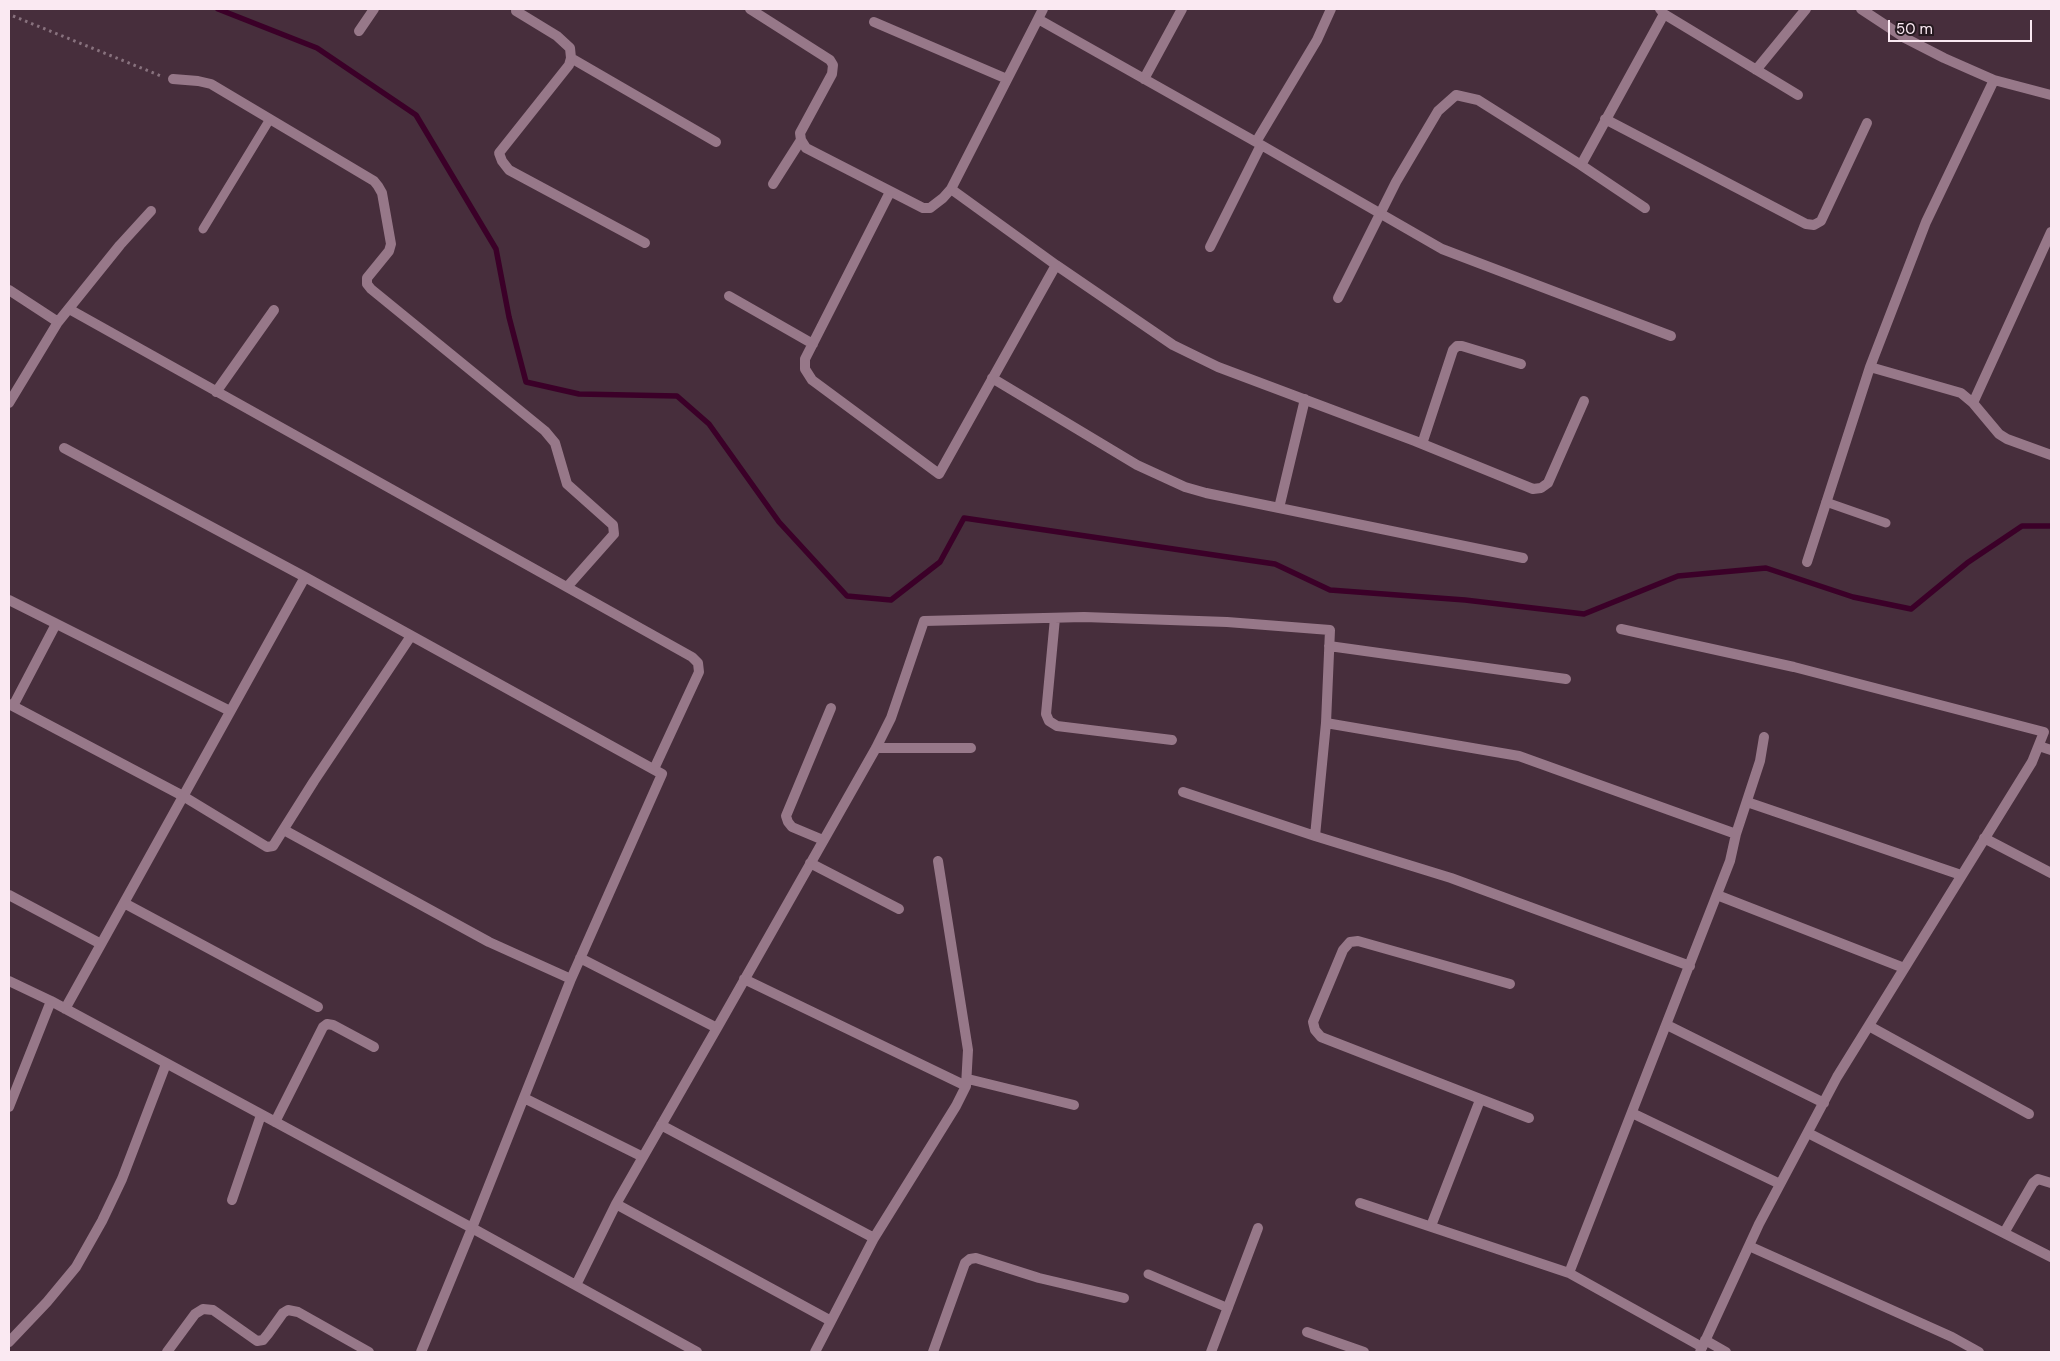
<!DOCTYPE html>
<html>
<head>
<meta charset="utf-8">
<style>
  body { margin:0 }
  #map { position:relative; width:2060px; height:1361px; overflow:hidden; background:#472e3c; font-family:"DM Sans",sans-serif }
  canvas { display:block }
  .frame { position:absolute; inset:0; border:10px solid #fae9f2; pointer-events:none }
  .scale { position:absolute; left:1888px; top:20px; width:144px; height:22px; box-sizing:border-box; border:2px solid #fae9f2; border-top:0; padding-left:6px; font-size:15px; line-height:18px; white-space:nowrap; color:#fae9f2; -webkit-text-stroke:4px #261a20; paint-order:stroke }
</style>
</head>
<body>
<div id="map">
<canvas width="2060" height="1361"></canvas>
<div class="frame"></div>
<div class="scale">50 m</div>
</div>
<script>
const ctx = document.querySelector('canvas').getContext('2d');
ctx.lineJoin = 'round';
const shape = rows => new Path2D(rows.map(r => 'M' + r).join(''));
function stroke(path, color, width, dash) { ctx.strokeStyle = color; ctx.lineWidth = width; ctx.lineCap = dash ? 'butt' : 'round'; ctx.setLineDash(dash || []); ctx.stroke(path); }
const stream = shape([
  [218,9,317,48,416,115,496,249,509,317,526,382,579,394,677,396,709,424,779,522,847,596,891,600,940,562,964,518,1275,564,1330,590,1465,600,1584,614,1678,576,1766,568,1853,597,1911,609,1967,563,2022,526,2051,526]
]);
const path = shape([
  [13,16,161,76]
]);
const service = shape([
  [203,229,270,119],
  [1826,502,1886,523],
  [1148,1274,1228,1308]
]);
const minor = shape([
  [750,9,830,60,833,65,832,74,800,133,801,140,806,148,923,208,930,208,943,198,951,189,1038,19],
  [1043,9,1038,19,1256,142,1442,249,1671,336],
  [1861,9,1905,38,1944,58,1994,80,2051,95],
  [516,11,557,36,570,48,571,58,569,65,499,153,502,161,509,170,645,243],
  [1664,14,1798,95],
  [874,22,1007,79],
  [359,31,374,9],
  [571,58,716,142],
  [1756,70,1806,9],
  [173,79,198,81,211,84,374,181,378,186,382,193,391,244,389,251,367,278,367,284,371,289,545,431,555,443,567,484,613,525,614,534,567,587],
  [1144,79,1182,9],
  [1605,119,1806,224,1814,225,1821,221,1867,123],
  [1256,142,1317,40,1331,9],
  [1581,165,1645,208],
  [773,184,801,140],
  [890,192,805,359,805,369,812,380,939,474,1056,265,951,189],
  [1210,247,1261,145],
  [1056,265,1173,345,1218,367,1415,441,1533,489,1541,488,1548,483,1584,401],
  [9,290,58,322,120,245,151,211],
  [729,296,813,344],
  [1338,298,1396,182,1438,111,1456,95,1478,100,1581,165,1664,14,1660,9],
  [69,309,692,657,698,663,699,672,654,769],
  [1870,367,1961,393,1973,403,1999,434,2007,439,2051,455],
  [992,378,1137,465,1185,487,1206,493,1523,558],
  [216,392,274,310],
  [9,403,58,322],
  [1973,403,2051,232],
  [1422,444,1453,350,1457,346,1462,346,1521,364],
  [64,448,305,577,662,774,571,979,472,1228,421,1352],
  [1279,508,1305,399],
  [1807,562,1870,367,1926,222,1994,80],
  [9,600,230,711],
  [1055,618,1046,714,1049,721,1057,726,1172,740],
  [1621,629,1794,667,2044,732,2032,762,1837,1077,1759,1224,1700,1352],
  [1329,646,1566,679],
  [9,704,183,796,267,847,273,846,314,781,411,636],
  [13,706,56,624],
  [1326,723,1519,756,1736,834,1760,761,1764,737],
  [2039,746,2051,750],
  [876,748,971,748],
  [1183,792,1315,836],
  [1747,802,1961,875],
  [284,830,489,942,571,979],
  [1984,838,2051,873],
  [823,840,792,827,788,822,786,816,831,708],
  [810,863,899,909],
  [9,895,101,944],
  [1717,895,1904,968],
  [124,903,318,1007],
  [744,979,966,1086],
  [9,981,51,1001,472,1228,697,1352],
  [1510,984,1358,941,1350,942,1343,950,1313,1022,1315,1030,1321,1037,1529,1118],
  [65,1009,305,577],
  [1667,1025,1824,1103],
  [1869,1026,2029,1114],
  [717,1028,876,748,891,718,924,621,1084,617,1227,622,1330,630,1326,723,1315,836,1451,878,1690,966],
  [968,1079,1074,1105],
  [524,1098,643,1157],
  [9,1107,51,1001],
  [1632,1113,1780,1184],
  [275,1122,323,1027,327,1024,333,1025,374,1047],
  [661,1125,874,1238],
  [1808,1133,2051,1257],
  [232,1200,261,1115],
  [1360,1203,1569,1273],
  [616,1204,831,1321],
  [1431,1226,1480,1100],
  [2004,1233,2033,1183,2038,1179,2051,1183],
  [1749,1246,1952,1337,1979,1352],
  [576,1285,616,1204,717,1028,580,958],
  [1307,1332,1364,1352],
  [1705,1340,1726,1352],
  [9,1342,47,1302,76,1267,102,1221,122,1179,166,1064],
  [1702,1347,1569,1273,1730,861,1736,834],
  [167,1352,195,1314,203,1309,213,1310,257,1341,263,1340,268,1334,283,1313,288,1310,298,1312,369,1352],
  [815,1352,874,1238,956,1106,966,1086,968,1050,938,861],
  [933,1352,965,1263,970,1259,976,1258,1039,1278,1124,1298],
  [1211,1352,1258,1228]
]);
stroke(stream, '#3b0028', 5.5);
stroke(path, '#88727e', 3, [2.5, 4]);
stroke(service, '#977889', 9);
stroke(minor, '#977889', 10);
</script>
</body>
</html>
